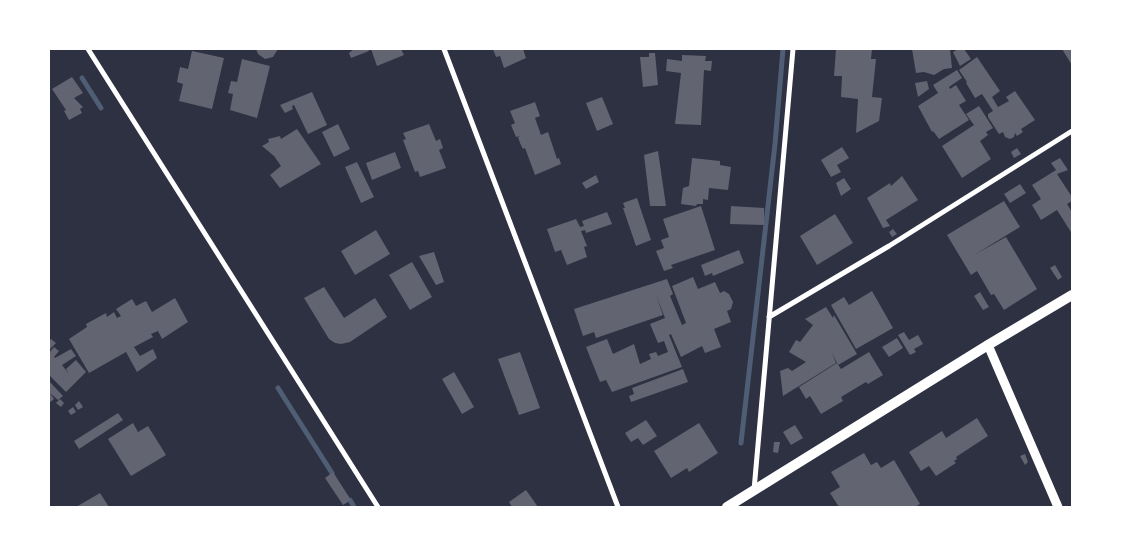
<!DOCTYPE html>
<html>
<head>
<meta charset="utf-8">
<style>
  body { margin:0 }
  #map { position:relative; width:1121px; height:556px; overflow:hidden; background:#2d3142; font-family:"Noto Serif",serif }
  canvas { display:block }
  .frame { position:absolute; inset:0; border:50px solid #fff; pointer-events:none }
</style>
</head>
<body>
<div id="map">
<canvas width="1121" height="556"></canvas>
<div class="frame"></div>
</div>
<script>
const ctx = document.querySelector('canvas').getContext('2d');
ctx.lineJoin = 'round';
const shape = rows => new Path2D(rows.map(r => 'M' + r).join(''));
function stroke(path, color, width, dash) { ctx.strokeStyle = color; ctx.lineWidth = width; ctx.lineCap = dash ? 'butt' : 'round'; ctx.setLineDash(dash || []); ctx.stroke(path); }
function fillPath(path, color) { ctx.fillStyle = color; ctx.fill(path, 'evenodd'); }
const stream = shape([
  [82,78,101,108],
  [278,388,332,473],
  [741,443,775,144,783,49],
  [350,500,354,507]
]);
const building = shape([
  [256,49,278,49,273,57,265,59,258,54],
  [354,49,368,49,369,51,351,58,349,53],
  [371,49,401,49,404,55,377,66],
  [493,49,523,49,526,58,504,68,500,56,496,57],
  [836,49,872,49,871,59,876,59,872,97,882,98,879,121,856,133,858,99,841,97,842,76,834,76],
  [912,49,950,49,952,68,944,69,934,75,924,72,916,73],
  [958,49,964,49,971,59,960,66,953,52],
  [1062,49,1072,49,1072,66,1070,62],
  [192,51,224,58,212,109,179,101,183,84,177,82,180,67,188,69],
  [649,53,655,53,658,85,643,87,640,57,649,57],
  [682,55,706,56,705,61,712,61,711,71,704,70,701,125,675,124,681,73,666,71,667,59,682,61],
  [977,57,1000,91,992,97,998,107,1009,101,1006,97,1015,91,1035,120,1021,129,1023,132,1017,136,1015,133,1014,137,1010,139,1005,137,1003,132,999,134,988,117,988,114,993,111,982,94,975,98,966,83,967,82,959,70],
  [242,59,270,66,257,118,230,110,233,94,228,93,231,81,237,82],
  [957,70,962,78,949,87,950,89,956,85,966,101,959,105,969,120,939,139,933,131,932,132,918,106,938,93,933,85],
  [72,77,83,93,74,98,83,107,80,109,82,113,69,120,64,111,66,110,52,89],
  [927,81,929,89,918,97,915,83],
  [312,92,327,125,308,134,294,105,292,106,293,109,285,113,280,105],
  [602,97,613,124,597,131,586,103],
  [535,102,540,116,535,118,541,135,548,132,557,159,559,158,561,164,535,175,525,148,523,149,520,143,518,137,520,136,516,137,511,125,515,123,510,111],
  [979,106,993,128,986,132,988,135,980,141,991,159,962,178,942,146,974,125,966,114],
  [338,124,350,149,334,157,322,132],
  [429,124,436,141,440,139,443,148,439,150,446,168,420,177,418,171,415,172,403,140,406,139,403,133],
  [297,129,321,164,280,188,270,175,281,166,274,156,262,146,269,142,268,139,280,136,281,139],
  [842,147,849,158,837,165,841,172,831,177,821,160],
  [1017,148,1021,154,1014,158,1011,152],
  [658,151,666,206,650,206,644,155],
  [395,152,401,168,372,180,366,163],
  [692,158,720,161,720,165,731,167,728,190,709,188,708,200,703,199,703,204,697,204,696,206,681,204,683,188,689,186],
  [1060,158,1068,170,1057,174,1072,197,1072,201,1067,204,1072,212,1071,232,1057,210,1041,220,1032,205,1041,199,1032,185,1056,170,1051,163],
  [357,162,374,197,361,203,345,167],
  [596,175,599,182,586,189,582,183],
  [902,176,918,200,886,220,890,226,883,228,867,198,890,183,891,186],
  [844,178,851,189,841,196,836,183],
  [1020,184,1026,193,1010,203,1004,194],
  [637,198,651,240,636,246,623,208,625,208,623,203],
  [1004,201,1020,227,974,255,1006,237,1037,289,1004,310,994,294,991,295,977,271,971,275,947,235],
  [701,206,715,250,671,265,673,268,664,271,656,251,664,248,661,240,669,237,663,219],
  [731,206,764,208,764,225,730,224],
  [607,212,612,224,586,233,585,230,581,231,587,246,584,247,587,257,567,265,561,250,555,252,547,229,576,219,580,227,584,226,582,221],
  [835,214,853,243,817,265,800,236],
  [893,229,897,234,892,237,889,232],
  [376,230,390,254,355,275,341,251],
  [739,250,744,263,713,276,712,273,705,276,701,265],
  [434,252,444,282,436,285,419,256],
  [412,262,432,297,410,310,389,275],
  [1055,265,1062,277,1058,280,1050,268],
  [693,277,698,289,715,282,720,293,724,291,729,294,733,302,731,309,727,311,731,322,714,329,721,347,705,353,702,346,681,357,671,334,669,335,682,367,612,392,606,380,600,382,586,347,607,339,613,354,634,344,640,364,651,359,649,354,656,352,658,356,668,352,664,341,658,343,650,324,665,318,656,295,663,315,596,338,594,332,583,336,574,309,667,279,673,294,670,296,682,325,686,323,672,286],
  [324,287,344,318,375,298,387,317,350,342,341,344,335,343,329,339,304,298],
  [872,291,893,328,856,349,831,305,844,297,849,305],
  [980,292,989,307,983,310,974,296],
  [175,298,188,322,162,339,158,331,151,334,153,337,134,347,140,356,153,349,157,358,137,372,126,352,89,373,69,339,87,327,86,324,106,313,107,317,114,312,117,318,121,316,116,309,132,299,136,306,146,301,152,312],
  [826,307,833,318,834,315,857,354,838,365,832,353,836,363,783,396,780,371,788,368,792,371,806,362,789,352,796,340,800,342,813,325,805,319],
  [904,332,909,340,918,335,923,344,914,349,916,352,910,355,898,335],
  [897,338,903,348,889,357,882,347],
  [51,339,56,343,50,349,49,341],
  [54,347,59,351,54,357,55,358,71,349,76,356,62,365,69,374,66,369,76,360,86,372,66,392,49,375,49,353],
  [520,352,540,408,519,415,498,359],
  [869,352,883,375,868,384,866,382,841,397,843,401,821,414,810,396,806,399,799,387,837,363,841,369],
  [683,369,688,382,631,402,629,396,634,394,632,388],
  [454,372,474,407,462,414,442,379],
  [49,381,63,396,58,400,50,393,54,399,49,403],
  [60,399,64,403,61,407,56,403],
  [79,401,83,407,78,410,75,405],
  [73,407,76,412,71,415,68,411],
  [118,413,123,420,79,449,74,441],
  [977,418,988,436,956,457,957,459,954,461,956,463,936,476,929,466,921,471,909,452,942,431,946,438],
  [646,420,657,436,643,445,638,438,631,442,625,433],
  [133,423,138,432,148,426,166,455,131,476,108,439],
  [699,423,718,453,689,472,687,468,671,478,654,451],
  [795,425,803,438,791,445,783,432],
  [774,442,780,442,778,453,773,452],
  [864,453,871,465,877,462,881,468,894,460,920,504,915,507,839,507,830,493,840,487,831,472],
  [1025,454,1028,462,1025,465,1020,456],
  [333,472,351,500,343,505,325,478],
  [526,490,538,507,512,507,509,502],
  [100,493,109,507,76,507]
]);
const minor = shape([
  [88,49,378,507],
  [444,49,618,507],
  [769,317,889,246,1072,131],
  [754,490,793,49]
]);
const tertiary = shape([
  [988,345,1058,507]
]);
const secondary = shape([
  [727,507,988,345,1072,295]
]);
stroke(stream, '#4f5d75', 5);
fillPath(building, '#626471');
stroke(minor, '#fff', 5);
stroke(tertiary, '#fff', 9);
stroke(secondary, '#fff', 10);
</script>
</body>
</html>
